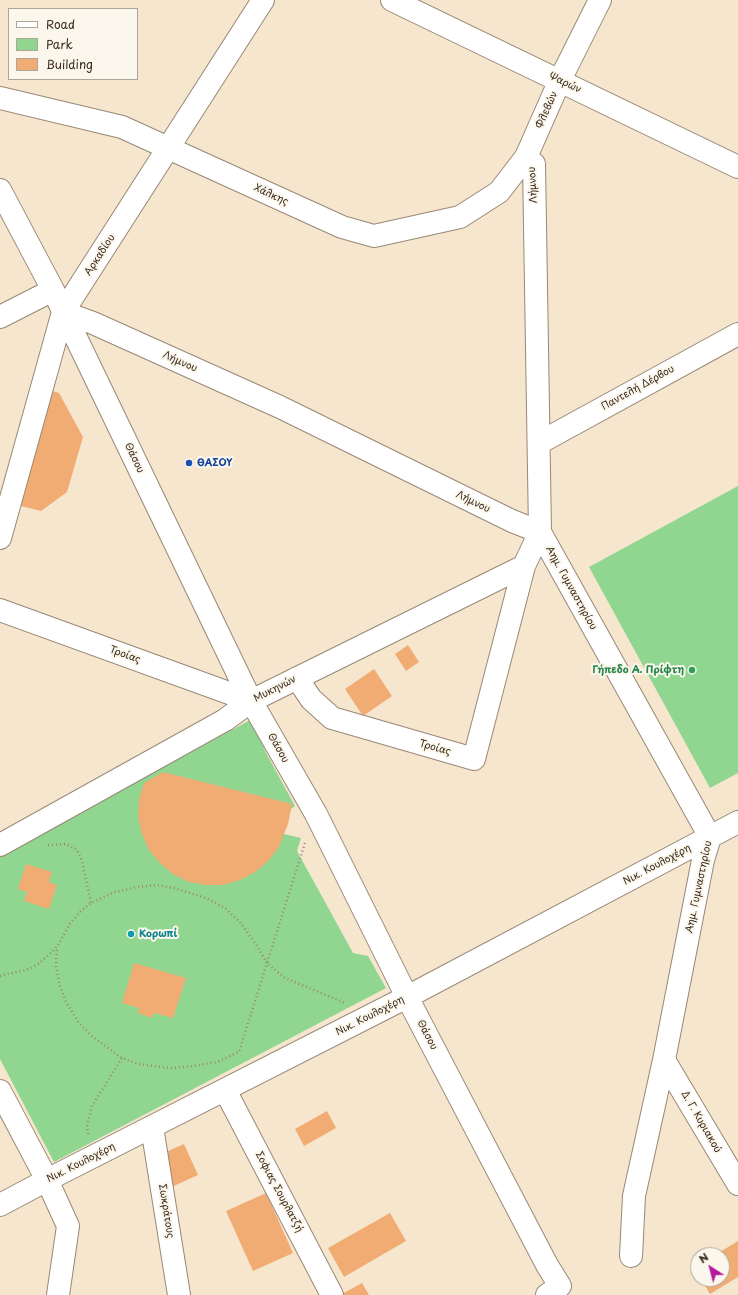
<!DOCTYPE html>
<html>
<head>
<meta charset="utf-8">
<style>
  body { margin:0 }
  #map { position:relative; width:738px; height:1295px; overflow:hidden; background:#f6e6ce; font-family:"Playpen Sans",sans-serif }
  canvas { display:block }
  .legend { position:absolute; left:8px; top:8px; width:130px; height:72px; box-sizing:border-box; background:#fbf7ec; border:1px solid #aea59a; margin:0; padding:5px 7px; list-style:none; font-size:12px; color:#3b2a1e }
  .legend li { display:flex; align-items:center; gap:8px; height:20px }
  .legend b { width:20px; border:1px solid #aea59a }
  .north { position:absolute; left:690px; top:1247px; width:40px; height:40px; box-sizing:border-box; background:#fbf7ec; border:1px solid #aea59a; border-radius:50%; rotate:324deg; font-size:11px; font-weight:700; line-height:16px; text-align:center; color:#3b2a1e }
  .north::after { content:''; display:block; margin:auto; width:14px; height:18px; background:#b5179e; clip-path:polygon(50% 0,100% 100%,50% 72%,0 100%) }
</style>
</head>
<body>
<div id="map">
<canvas width="738" height="1295"></canvas>
<ul class="legend">
<li><b style="height:5px;background:#fff"></b>Road</li>
<li><b style="height:11px;background:#90d690"></b>Park</li>
<li><b style="height:11px;background:#f1ac73"></b>Building</li>
</ul>
<div class="north">N</div>
</div>
<script>
const ctx = document.querySelector('canvas').getContext('2d');
ctx.lineJoin = 'round';
function fillPath(path, color) { ctx.fillStyle = color; ctx.fill(path, 'evenodd'); }
const shape = rows => new Path2D(rows.map(r => 'M' + r).join(''));
function stroke(path, color, width, dash) { ctx.strokeStyle = color; ctx.lineWidth = width; ctx.lineCap = dash ? 'butt' : 'round'; ctx.setLineDash(dash || []); ctx.stroke(path); }
function drawText(font, color, halo, rows, align = 'center') {
  ctx.font = font + ' "Playpen Sans",sans-serif'; ctx.lineWidth = 4; ctx.setLineDash([]); ctx.textBaseline = 'middle'; ctx.strokeStyle = halo; ctx.fillStyle = color; for (const [text, x, y, turn = 0] of rows) {
    ctx.save(); ctx.translate(x, y); ctx.rotate((+turn || 0) * Math.PI / 180); ctx.textAlign = isNaN(turn) ? turn : align; if (halo) ctx.strokeText(text, 0, 0); ctx.fillText(text, 0, 0); ctx.restore();
  }
}
const green = shape([
  [738,486,738,773,710,788,589,567],
  [252,719,266,753,295,806,291,809,284,834,301,838,297,851,353,953,368,956,386,988,54,1162,0,1059,0,856]
]);
const building = shape([
  [50,390,59,393,83,437,67,492,41,511,17,505],
  [408,645,419,662,406,671,395,654],
  [374,669,392,696,363,716,345,689],
  [163,772,292,804,288,824,279,847,268,861,255,872,240,880,223,885,206,885,189,882,173,874,160,863,149,850,142,834,138,817,139,800,144,783],
  [26,864,52,872,49,882,57,885,49,909,24,901,27,892,18,889],
  [134,963,186,978,173,1018,154,1013,152,1018,138,1013,139,1008,122,1003],
  [327,1111,336,1128,304,1146,295,1129],
  [184,1144,198,1175,165,1190,159,1155],
  [266,1193,293,1253,253,1271,226,1211],
  [390,1213,406,1241,344,1277,328,1248],
  [738,1241,738,1277,710,1294,701,1279,722,1279,722,1255,715,1255],
  [362,1283,369,1295,340,1295]
]);
const path = shape([
  [305,843,267,963,285,978,345,1003],
  [48,845,66,844,77,850,82,861,91,903],
  [0,976,29,969,40,963,57,947,71,922,81,911,91,903,115,892,137,887,157,885,174,888,196,895,206,898,225,908,240,922,257,946,267,963,239,1052,217,1062,193,1066,171,1068,138,1064,122,1058,93,1037,79,1023,66,1002,60,986,56,967,57,947],
  [88,1134,87,1125,92,1106,122,1058]
]);
const street = shape([
  [392,0,738,167],
  [0,98,122,127,342,227,374,236,460,217,499,192,526,157,560,80,600,0],
  [0,190,53,290,251,701,316,814,407,997,547,1265,560,1286,547,1295],
  [63,312,93,323,280,407,512,521,540,532],
  [0,317,53,290],
  [539,443,738,334],
  [540,532,710,837,703,860,664,1060,634,1196,631,1256],
  [0,538,63,312,263,0],
  [0,610,251,701],
  [297,678,311,699,332,718,474,759,524,566],
  [0,845,225,720,251,701,524,566,540,532,534,164,526,157],
  [664,1060,738,1184],
  [225,1090,332,1295],
  [0,1091,47,1180,68,1226,58,1295],
  [152,1127,179,1295],
  [0,1205,47,1180,407,997,738,822]
]);
const markers = [
  [189,463,4,"#1a4fb4"],
  [692,670,4,"#2e9e5b"],
  [131,934,4,"#0f9aa8"]
];
const streetNames = [
  ["Ψαρών",565,83,26],
  ["Φλεβών",547,110,-66],
  ["Λήμνου",533,185,-93],
  ["Χάλκης",271,195,25],
  ["Αρκαδίου",100,255,-57],
  ["Λήμνου",180,362,24],
  ["Παντελή Δέρβου",638,388,-29],
  ["Θάσου",134,458,64],
  ["Λήμνου",473,502,26],
  ["Αημ. Γυμναστηρίου",571,588,61],
  ["Τροίας",125,655,20],
  ["Μυκηνών",275,689,-27],
  ["Θάσου",278,748,60],
  ["Τροίας",435,748,16],
  ["Νικ. Κουλοχέρη",657,865,-28],
  ["Αημ. Γυμναστηρίου",699,887,-78],
  ["Νικ. Κουλοχέρη",370,1016,-27],
  ["Θάσου",427,1035,62],
  ["Δ. Γ. Κυριακού",701,1122,60],
  ["Νικ. Κουλοχέρη",81,1163,-27],
  ["Σοφιας Σουρλατζή",279,1192,62],
  ["Σωκράτους",166,1211,81]
];
const transitNames = [
  ["ΘΑΣΟΥ",197,463]
];
const leisureNames = [
  ["Γήπεδο Α. Πρίφτη",684,670]
];
const cultureNames = [
  ["Κορωπί",139,934]
];
fillPath(green, '#90d690');
fillPath(building, '#f1ac73');
stroke(street, '#988876', 24);
stroke(path, '#988876', 2.5, [1, 3]);
stroke(street, '#fff', 22);
for (const [x, y, r, color] of markers) { const dot = new Path2D(); dot.arc(x, y, r, 0, 2 * Math.PI); ctx.fillStyle = color; ctx.fill(dot); stroke(dot, '#fbf7ec', 1.5); }
drawText('10px', '#3b2a1e', '#fbf7ec', streetNames);
drawText('bold 10px', '#164399', '#fbf7ec', transitNames, 'left');
drawText('bold 10px', '#27864d', '#fbf7ec', leisureNames, 'right');
drawText('bold 10px', '#0d838f', '#fbf7ec', cultureNames, 'left');
</script>
</body>
</html>
